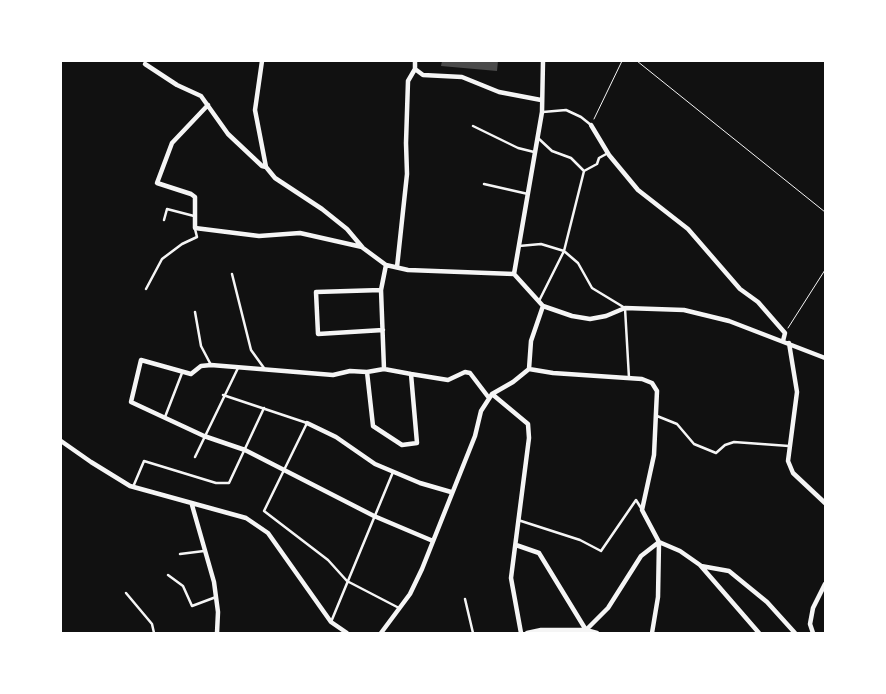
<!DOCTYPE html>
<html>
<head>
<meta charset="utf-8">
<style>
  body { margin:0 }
  #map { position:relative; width:886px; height:694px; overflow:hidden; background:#111; font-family:"Noto Serif",serif }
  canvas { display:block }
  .frame { position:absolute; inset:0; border:62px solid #fff; pointer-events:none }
</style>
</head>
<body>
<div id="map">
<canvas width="886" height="694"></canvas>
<div class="frame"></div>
</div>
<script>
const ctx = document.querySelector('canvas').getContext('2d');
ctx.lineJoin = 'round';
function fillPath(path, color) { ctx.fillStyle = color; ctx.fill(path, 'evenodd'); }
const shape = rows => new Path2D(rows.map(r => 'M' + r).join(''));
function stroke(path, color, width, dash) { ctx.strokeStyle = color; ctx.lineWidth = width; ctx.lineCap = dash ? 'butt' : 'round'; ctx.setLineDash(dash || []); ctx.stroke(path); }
const building = shape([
  [442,61,498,61,497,71,441,66]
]);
const path = shape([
  [637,61,825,212],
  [594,119,622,61],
  [788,328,825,270]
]);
const service = shape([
  [543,112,566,110,581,117,591,125],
  [473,126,518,148,534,152],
  [538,138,552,151,571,158,584,171,564,251,539,301],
  [584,171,597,164,599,158,608,153],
  [484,184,528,194],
  [164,220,167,209,194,216],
  [519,246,541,244,564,251,578,263,592,288,625,308,629,378],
  [232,274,251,350,264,368],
  [146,289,162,259,182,244,197,237,195,229],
  [195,312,201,346,211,365],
  [223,395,307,423,264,511,328,560,347,581,399,608],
  [657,416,677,424,694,444,716,453,725,445,734,442,789,446],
  [165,417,182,373],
  [195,457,238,368],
  [133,487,144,461,216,483,229,483,264,408],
  [518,520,580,540,601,551,636,500,641,508],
  [180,554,204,551],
  [168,575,183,586,192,606,216,597],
  [126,593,152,624,154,633],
  [465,599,473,633],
  [331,622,393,472]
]);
const minor = shape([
  [262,61,255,110,266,167,275,178,322,209,347,229,363,248,386,265,408,270,514,274,543,306,572,316,590,319,606,316,625,308,684,310,729,321,825,358],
  [145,64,177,85,201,96,228,134,262,166,266,167],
  [415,69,415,61],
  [208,105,172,143,157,183,191,194,195,197,195,228,259,236,300,233,362,247],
  [591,125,609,155,638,190,688,229,740,289,758,302,785,333,783,341],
  [397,267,407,174,406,143,408,81,415,69,423,75,462,77,499,92,541,100],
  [514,274,542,112,543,61],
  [381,290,316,292,318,334,383,330],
  [789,343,797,392,788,461,793,473,825,503],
  [384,369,381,290,386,265],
  [529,369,531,341,543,306],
  [367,372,373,426,402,445,417,443,411,374,384,369,367,372,350,371,333,375,211,365,201,366,191,374,141,360,131,402,204,436,245,450,374,516,433,541],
  [411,374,448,380,465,372,470,373,489,398],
  [492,394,528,424,529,438,511,578,521,633],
  [307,423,336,437,375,464,420,483,451,492],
  [61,441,91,462,130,486,246,518,268,533,331,622,347,633],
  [192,505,214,582,218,612,217,633],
  [659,542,680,551,700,565,759,633],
  [516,545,539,553,586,630],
  [701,566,729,571,767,602,795,633],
  [586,630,608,608,641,556,659,542],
  [381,633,410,594,422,569,475,436,481,411,492,394,513,382,529,369,553,373,642,379,652,383,657,391,654,455,642,510,659,542,658,597,652,633],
  [527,633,541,630,586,630,597,633],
  [813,633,810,624,813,608,825,584]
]);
fillPath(building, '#4a4a4a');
stroke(path, '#f5f5f5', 1);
stroke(service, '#f5f5f5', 2.5);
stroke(minor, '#f5f5f5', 4.5);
</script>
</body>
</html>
